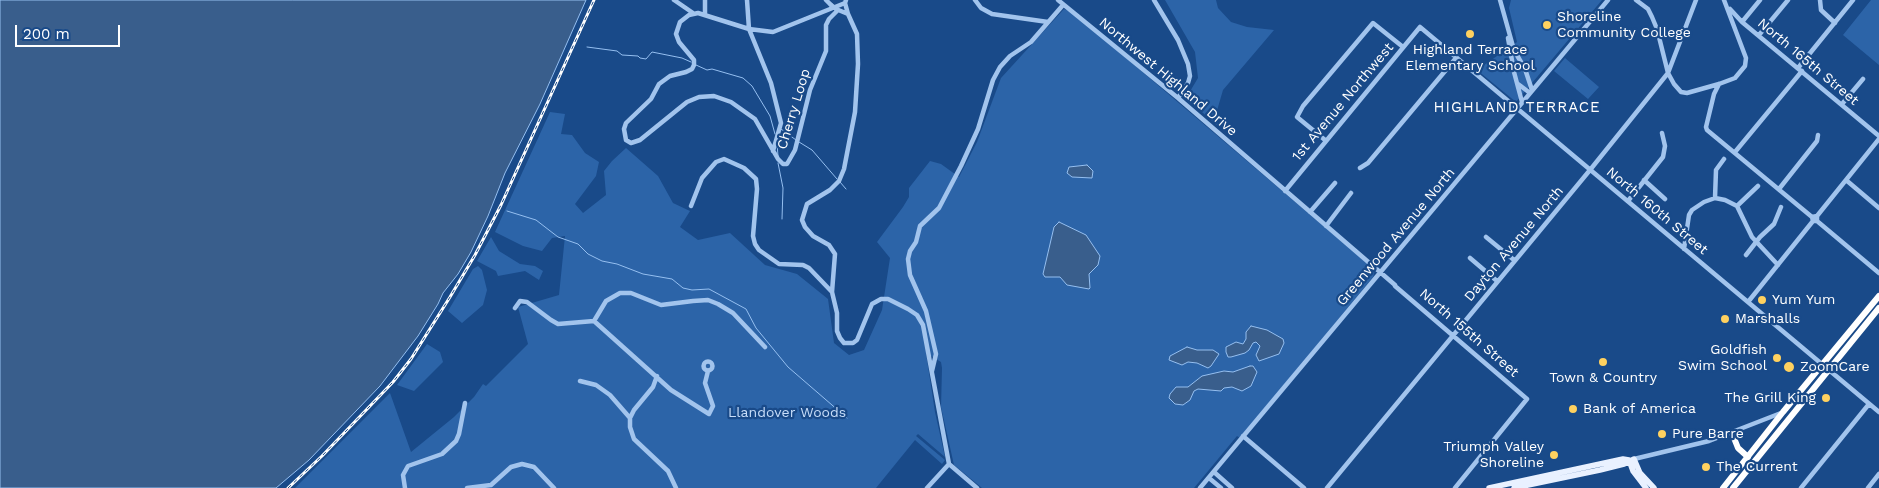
<!DOCTYPE html>
<html>
<head>
<meta charset="utf-8">
<style>
  body { margin:0 }
  #map { position:relative; width:1879px; height:488px; overflow:hidden; background:#194a89; font-family:"Work Sans",sans-serif }
  canvas { display:block }
  .scale { position:absolute; left:15px; top:25px; width:105px; height:22px; box-sizing:border-box; border:2px solid #fff; border-top:0; padding-left:6px; font-size:15px; line-height:18px; white-space:nowrap; color:#fff; -webkit-text-stroke:4px #194a89; paint-order:stroke }
</style>
</head>
<body>
<div id="map">
<canvas width="1879" height="488"></canvas>
<div class="scale">200 m</div>
</div>
<script>
const ctx = document.querySelector('canvas').getContext('2d');
ctx.lineJoin = 'round';
function fillPath(path, color) { ctx.fillStyle = color; ctx.fill(path, 'evenodd'); }
const shape = rows => new Path2D(rows.map(r => 'M' + r).join(''));
function stroke(path, color, width, dash) { ctx.strokeStyle = color; ctx.lineWidth = width; ctx.lineCap = dash ? 'butt' : 'round'; ctx.setLineDash(dash || []); ctx.stroke(path); }
function drawText(font, color, halo, rows, align = 'center') {
  ctx.font = font + ' "Work Sans",sans-serif'; ctx.lineWidth = 4.5; ctx.setLineDash([]); ctx.textBaseline = 'middle'; ctx.strokeStyle = halo; ctx.fillStyle = color; for (const [text, x, y, turn = 0] of rows) {
    ctx.save(); ctx.translate(x, y); ctx.rotate((+turn || 0) * Math.PI / 180); ctx.textAlign = isNaN(turn) ? turn : align; if (halo) ctx.strokeText(text, 0, 0); ctx.fillText(text, 0, 0); ctx.restore();
  }
}
const green = shape([
  [1165,0,1216,0,1218,8,1231,22,1247,27,1274,30,1223,90,1216,114,1219,127,1186,98,1198,78,1195,52],
  [1511,0,1602,0,1516,102,1477,70,1517,42,1509,8],
  [1871,0,1879,0,1879,65,1843,35],
  [1064,9,1072,12,1375,270,1373,277,1240,438,1237,436,1194,488,982,488,954,465,941,407,942,368,941,362,926,353,935,412,945,457,918,434,916,436,945,460,942,464,915,440,876,488,295,488,390,393,411,452,454,417,474,397,483,384,486,386,528,344,518,307,559,295,565,236,552,238,542,251,523,246,495,232,550,112,565,114,561,134,572,135,585,153,599,162,596,176,575,204,583,213,606,195,604,171,612,161,626,148,658,176,673,203,690,211,680,227,698,240,730,233,765,265,797,274,828,299,834,343,849,355,864,350,882,310,890,258,877,242,903,207,909,197,909,188,930,161,941,164,959,177,977,142,1001,78],
  [1565,58,1599,87,1588,99,1554,71],
  [491,237,499,251,520,264,535,266,543,271,539,280,525,271,498,276,496,271,477,261],
  [478,266,482,270,487,290,483,305,462,323,448,311,473,269],
  [427,344,440,352,443,362,414,391,397,385]
]);
const water = shape([
  [0,0,586,0,540,104,505,173,488,216,471,252,458,274,443,293,438,304,418,336,380,386,309,460,276,488,0,488,0,0],
  [1087,165,1093,171,1092,178,1072,177,1067,173,1069,167,1087,165],
  [1059,222,1086,235,1100,256,1098,265,1089,274,1090,288,1089,289,1067,285,1060,277,1045,277,1043,274,1054,227,1059,222],
  [1251,326,1267,330,1283,339,1284,343,1279,354,1259,361,1256,355,1260,346,1256,342,1253,343,1249,350,1245,353,1231,357,1228,357,1226,352,1226,347,1236,342,1243,344,1246,339,1246,332,1251,326],
  [1187,347,1197,350,1213,350,1219,354,1211,366,1208,368,1197,363,1188,362,1182,365,1169,360,1170,356,1187,347],
  [1250,366,1253,366,1257,372,1251,386,1242,391,1232,387,1224,388,1221,391,1198,389,1194,391,1190,400,1183,405,1175,404,1169,398,1170,394,1176,387,1188,387,1202,376,1224,371,1233,372,1250,366]
]);
const stream = shape([
  [587,47,617,51,622,55,638,56,640,58,646,59,652,52,682,58,691,62],
  [696,65,707,70,712,69,743,78,752,86,770,116,775,134],
  [781,129,796,140],
  [799,142,812,150,837,179],
  [777,143,778,156],
  [778,163,783,188,782,219],
  [840,182,846,189],
  [507,211,536,220,558,237,578,244,588,254,602,261,617,264,643,274,672,279,683,288,692,290,709,289,746,309,756,328,788,367,847,418]
]);
const minor = shape([
  [674,0,693,13],
  [705,0,705,15],
  [747,0,749,29,771,83,781,123,773,151],
  [826,0,831,5],
  [846,0,845,3,848,14],
  [975,0,981,8,992,14,1048,22],
  [1058,0,1178,98,1395,285],
  [1154,0,1178,40,1188,64,1190,76,1188,83,1178,98],
  [1500,0,1514,50,1525,69,1532,90],
  [1636,0,1648,9,1652,17,1657,29,1668,73,1674,84,1681,92,1687,93,1719,84,1735,78,1745,66,1746,58,1724,0],
  [1820,0,1821,10,1835,23],
  [836,9,848,14,857,34,858,64,855,112,844,169,839,181,830,190,807,204,802,220,805,227,813,236,829,245,835,254,832,292,837,313,837,331,840,338,844,343,853,343,857,340,872,304,881,299,888,299,908,309,917,315,923,325,949,464],
  [1730,9,1742,22,1879,136],
  [838,10,829,19,826,25,826,51,810,90,795,150,787,164,783,164,778,159,755,119,731,102,714,96,699,97,687,102,640,140,631,143,626,140,624,129,626,123,651,99,659,84,670,76,686,72,692,69,694,65,694,60,679,42,676,34,680,22,689,15,698,13,749,29,773,32,845,3],
  [1742,22,1760,0],
  [1759,35,1788,0],
  [1508,38,1514,72,1522,102],
  [1798,68,1853,0],
  [1518,84,1530,93],
  [1719,84,1714,94,1706,127,1707,130,1812,217],
  [1842,104,1863,79],
  [1325,140,1297,117,1303,106,1373,23,1403,47],
  [1735,152,1802,71],
  [1724,159,1716,170,1715,198,1725,200,1737,206,1752,237,1778,265],
  [1360,168,1368,163,1456,58],
  [1644,180,1665,199],
  [1846,180,1879,208],
  [1779,189,1817,141,1818,135],
  [1285,191,1420,27,1879,412],
  [1628,201,1663,157,1665,146,1662,133],
  [691,206,702,178,716,162,724,159,744,168,756,179,757,189,753,236,755,244,759,250,779,264,803,265,809,268,832,292],
  [1737,206,1758,186],
  [1310,212,1335,183],
  [1817,216,1879,139],
  [1817,221,1813,221,1812,217,1817,216,1817,221,1879,273],
  [1326,226,1351,193],
  [1486,237,1514,260],
  [1684,249,1689,215,1692,210,1704,202,1715,198],
  [1746,255,1760,237,1774,224,1781,207],
  [1470,258,1497,281],
  [1395,286,1527,399,1455,488],
  [1748,302,1813,221],
  [515,308,520,301,527,302,551,320,558,324,594,321,671,390,709,414,713,406,705,383,708,371],
  [594,321,606,301,620,293,631,293,661,305,693,301,708,300,718,304,733,313,765,347],
  '703.5 366a4.5 4.5 0 1 1 9 0a4.5 4.5 0 1 1-9 0Z',
  [932,371,936,354,926,311,910,275,908,259,910,251,916,242,920,226,939,208,961,166,978,129,993,80,1000,67,1010,56,1031,42,1063,5],
  [580,381,596,385,610,395,630,418,630,427,634,439,668,471,676,488],
  [630,418,634,410,653,387,657,376],
  [1243,436,1304,488],
  [1634,459,1709,441,1781,413],
  [949,464,977,488],
  [1214,472,1232,488],
  [1209,478,1221,488],
  [405,488,403,475,408,466,442,454,456,441,459,434,465,403],
  [467,488,491,485,511,467,522,464,534,467,554,488],
  [927,488,949,464],
  [1200,488,1608,0],
  [1327,488,1590,170,1668,73,1696,0],
  [1801,488,1869,404],
  [1868,488,1879,474]
]);
const major = shape([
  [1629,460,1633,471,1646,488],
  [1489,488,1623,459,1629,460],
  [1514,488,1600,470,1624,464,1634,459,1640,473,1654,488]
]);
const highway = shape([
  [1732,433,1738,448,1748,457],
  [1723,488,1783,412,1879,296],
  [1733,488,1879,308]
]);
const rail = shape([
  [288,488,322,456,393,382,411,359,450,297,475,255,501,205,594,0]
]);
const minorBridge = shape([
  [831,5,835,8]
]);
const markers = [
  [1547,25,5,"#ffd15f"],
  [1470,34,5,"#ffd15f"],
  [1762,300,5,"#ffd15f"],
  [1725,319,5,"#ffd15f"],
  [1777,358,5,"#ffd15f"],
  [1603,362,5,"#ffd15f"],
  [1789,367,6,"#ffd15f"],
  [1826,398,5,"#ffd15f"],
  [1573,409,5,"#ffd15f"],
  [1662,434,5,"#ffd15f"],
  [1554,455,5,"#ffd15f"],
  [1706,467,5,"#ffd15f"]
];
const poiNames = [
  ["Shoreline",1557,17],
  ["Community College",1557,33],
  ["Highland Terrace",1470,50,"center"],
  ["Elementary School",1470,66,"center"],
  ["Yum Yum",1772,300],
  ["Marshalls",1735,319],
  ["Goldfish",1767,350,"right"],
  ["Swim School",1767,366,"right"],
  ["ZoomCare",1800,367],
  ["Town & Country",1603,378,"center"],
  ["The Grill King",1816,398,"right"],
  ["Bank of America",1583,409],
  ["Pure Barre",1672,434],
  ["Triumph Valley",1544,447,"right"],
  ["Shoreline",1544,463,"right"],
  ["The Current",1716,467]
];
const streetNames = [
  ["North 165th Street",1808,62,40],
  ["Northwest Highland Drive",1168,77,40],
  ["1st Avenue Northwest",1343,102,-50],
  ["Cherry Loop",794,109,-73],
  ["North 160th Street",1657,211,40],
  ["Greenwood Avenue North",1396,237,-50],
  ["Dayton Avenue North",1514,244,-50],
  ["North 155th Street",1469,333,41]
];
const parkNames = [
  ["Llandover Woods",787,413]
];
const neighbourhoodNames = [
  ["HIGHLAND TERRACE",1517,108]
];
fillPath(green, '#2c64a8');
fillPath(water, '#395e8c');
stroke(water, '#95bff0', 1);
stroke(stream, '#95bff0', 1);
stroke(minor, '#a2c4ed', 4.5);
stroke(major, '#e9f1ff', 5.5);
stroke(highway, '#fff', 6);
stroke(rail, '#fff', 3);
stroke(rail, '#194a89', 1, [4]);
stroke(minorBridge, '#a2c4ed', 4.5);
for (const [x, y, r, color] of markers) { const dot = new Path2D(); dot.arc(x, y, r, 0, 2 * Math.PI); ctx.fillStyle = color; ctx.fill(dot); stroke(dot, '#194a89', 2); }
drawText('14px', '#fff', '#194a89', poiNames, 'left');
drawText('14px', '#fff', '#194a89', streetNames);
drawText('14px', '#c8defa', '#194a89', parkNames);
ctx.letterSpacing = '1px';
drawText('15px', '#fff', '#194a89', neighbourhoodNames);
ctx.letterSpacing = '0px';
</script>
</body>
</html>
